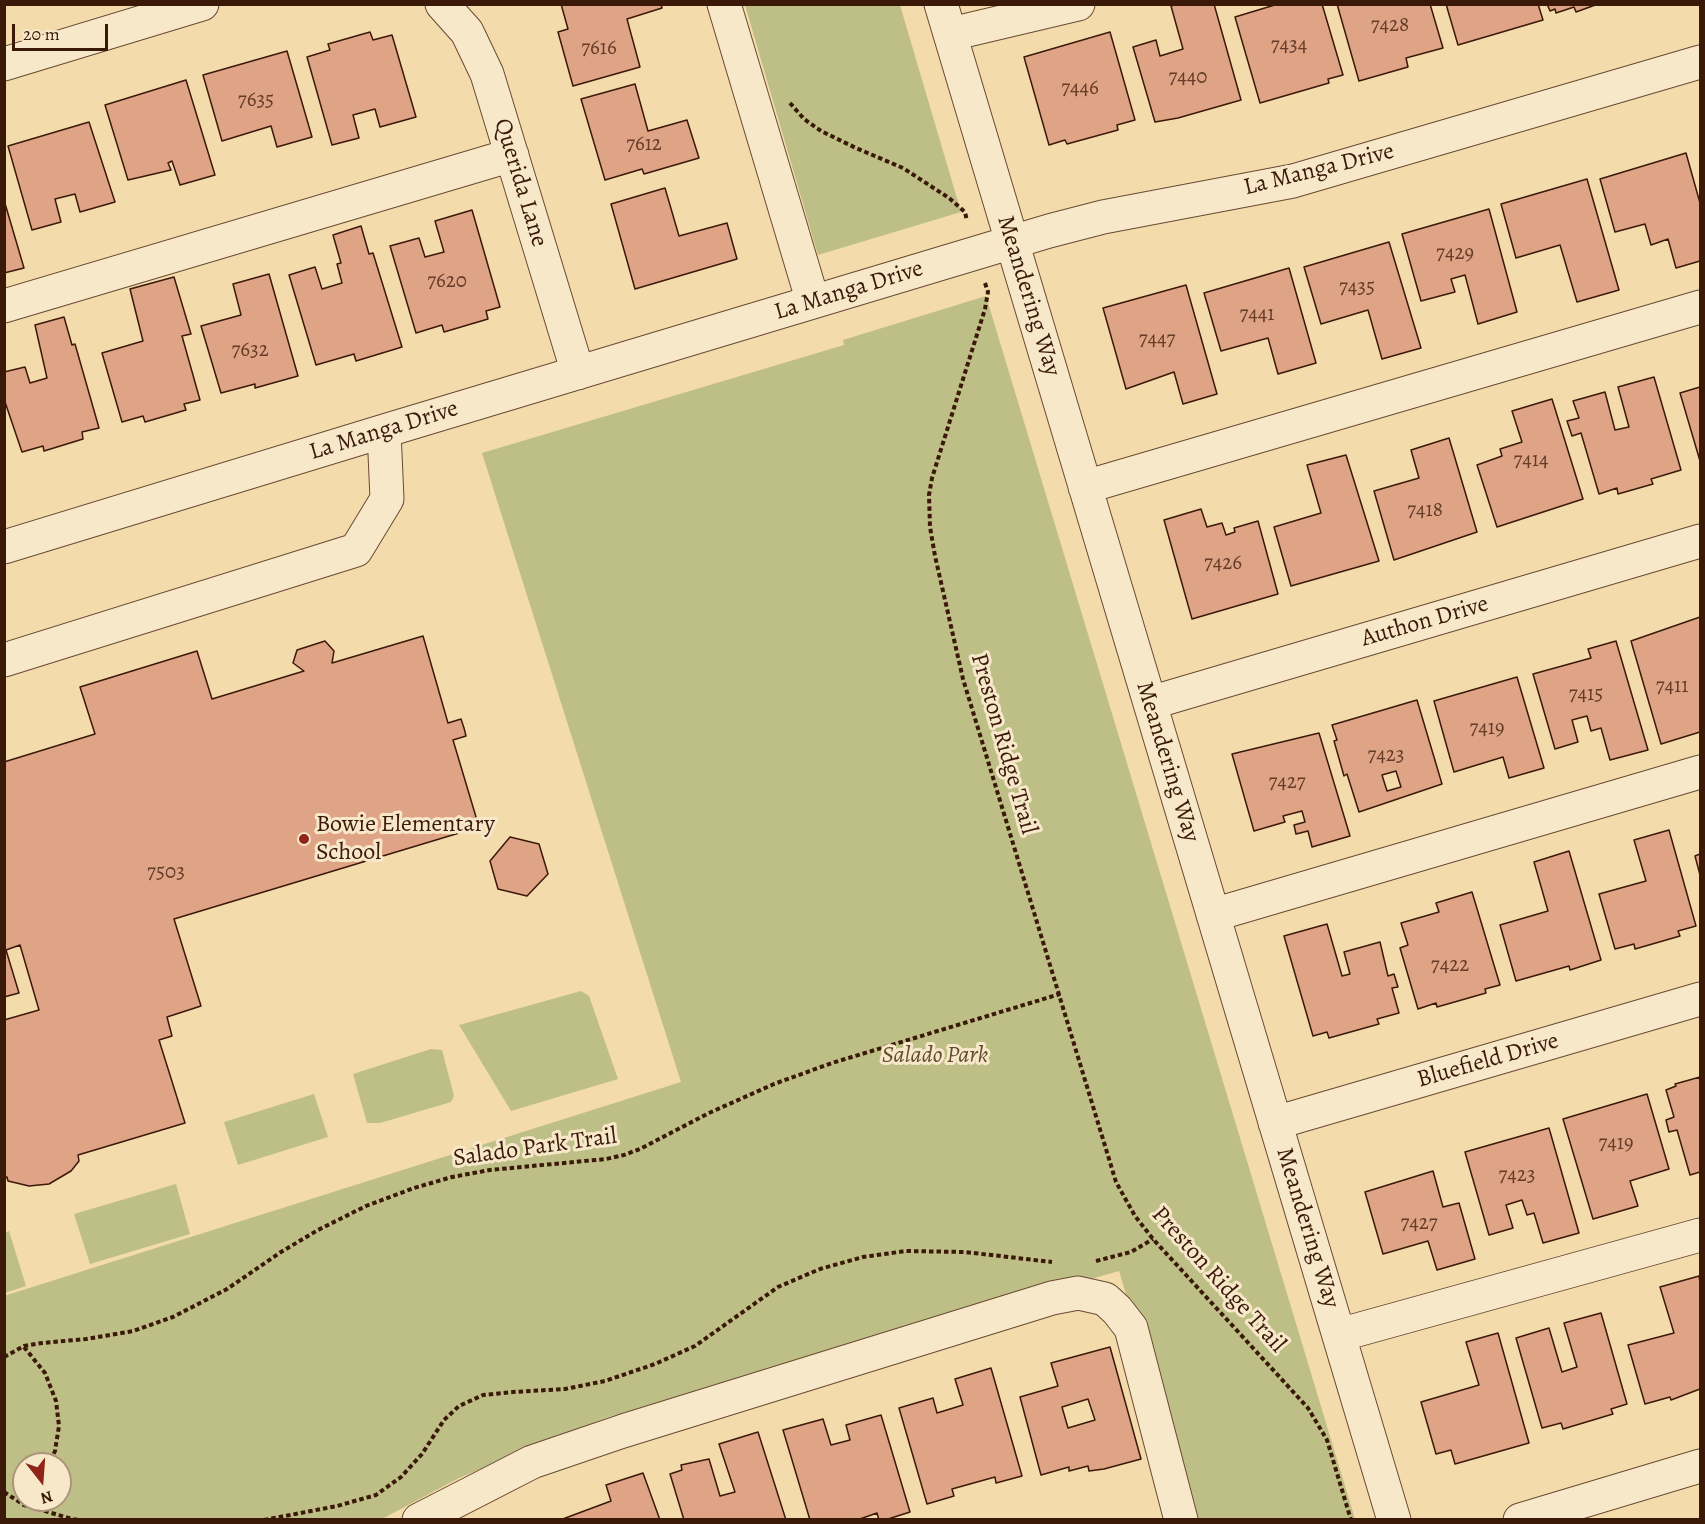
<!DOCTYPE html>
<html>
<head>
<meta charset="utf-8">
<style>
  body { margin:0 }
  #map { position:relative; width:1705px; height:1524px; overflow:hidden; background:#f3dbac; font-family:Alegreya,serif }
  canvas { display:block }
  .frame { position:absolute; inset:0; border:6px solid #3b1909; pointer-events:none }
  .north { position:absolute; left:12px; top:1452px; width:60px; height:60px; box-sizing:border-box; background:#f7e8c9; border:2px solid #ac957c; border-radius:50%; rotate:163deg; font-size:16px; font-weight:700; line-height:24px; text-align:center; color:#3b1909 }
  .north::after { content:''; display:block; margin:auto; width:21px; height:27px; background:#8f2418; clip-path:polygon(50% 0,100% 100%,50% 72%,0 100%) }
  .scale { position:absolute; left:12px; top:24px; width:96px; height:27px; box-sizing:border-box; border:3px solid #3b1909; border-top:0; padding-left:8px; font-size:18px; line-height:21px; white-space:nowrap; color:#3b1909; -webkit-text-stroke:4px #f7e8c9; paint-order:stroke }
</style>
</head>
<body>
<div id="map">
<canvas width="1705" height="1524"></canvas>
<div class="frame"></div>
<div class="north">N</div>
<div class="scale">20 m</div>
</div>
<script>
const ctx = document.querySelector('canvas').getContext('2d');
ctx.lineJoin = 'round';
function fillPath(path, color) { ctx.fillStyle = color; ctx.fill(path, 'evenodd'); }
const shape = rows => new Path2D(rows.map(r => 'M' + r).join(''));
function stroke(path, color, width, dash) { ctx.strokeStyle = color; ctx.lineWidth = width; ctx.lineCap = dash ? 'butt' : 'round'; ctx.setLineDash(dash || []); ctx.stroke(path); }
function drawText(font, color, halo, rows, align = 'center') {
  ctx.font = font + ' Alegreya,serif'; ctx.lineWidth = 6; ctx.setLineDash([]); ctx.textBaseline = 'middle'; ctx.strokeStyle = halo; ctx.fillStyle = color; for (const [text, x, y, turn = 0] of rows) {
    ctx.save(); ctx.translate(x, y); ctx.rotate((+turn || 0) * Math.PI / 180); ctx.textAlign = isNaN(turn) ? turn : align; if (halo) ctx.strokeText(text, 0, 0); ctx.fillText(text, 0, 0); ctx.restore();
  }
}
const green = shape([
  [745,5,900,5,961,212,818,255],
  [986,296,1355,1519,1194,1519,1119,1271,605,1418,459,1478,382,1519,5,1519,4,1296,681,1082,482,453,844,345,843,340],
  [24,1464,60,1464,60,1500,24,1500],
  [581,991,589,996,618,1079,511,1111,459,1025],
  [431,1049,442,1050,454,1096,451,1102,380,1123,367,1123,353,1074],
  [314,1094,328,1137,238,1165,224,1122],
  [176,1184,190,1234,90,1264,74,1214],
  [9,1231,26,1286,5,1293,5,1233]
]);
const building = shape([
  [561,4,661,4,662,8,627,19,640,67,573,86,558,32,568,29,561,4],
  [1177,4,1214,4,1241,100,1178,118,1155,122,1133,47,1156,40,1160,56,1183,49,1171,6,1177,4],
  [1278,4,1322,4,1343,75,1328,79,1329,83,1260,103,1235,17,1278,4],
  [1337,4,1430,4,1443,48,1406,58,1408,67,1359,81,1337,4],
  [1446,4,1538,4,1543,20,1458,45,1446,4],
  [1547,4,1598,4,1576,12,1574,7,1556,13,1555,9,1550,11,1547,4],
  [370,32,373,40,392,35,416,117,380,127,375,109,353,115,359,138,332,145,307,57,330,50,328,44,370,32],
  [1110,32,1135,120,1117,125,1118,130,1067,144,1065,140,1049,145,1024,57,1110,32],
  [287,51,312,137,277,147,271,126,222,141,203,75,287,51],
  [186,80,215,175,180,185,172,161,168,163,171,170,128,180,105,105,186,80],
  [635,84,648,131,687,120,699,158,644,174,642,169,605,180,581,99,635,84],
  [89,122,115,202,80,212,75,194,55,199,61,222,32,230,8,146,89,122],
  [1686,153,1700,203,1700,261,1676,268,1668,239,1651,245,1645,224,1615,232,1600,179,1686,153],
  [1587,179,1619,290,1577,302,1560,245,1516,258,1501,204,1587,179],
  [665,188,679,236,727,223,737,259,635,289,611,204,665,188],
  [4,200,24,268,4,273,4,200],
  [1489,209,1517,312,1478,324,1465,275,1451,279,1455,292,1421,301,1402,234,1489,209],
  [472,210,500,307,486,311,488,319,444,332,442,325,416,333,390,246,419,238,425,257,444,252,435,221,472,210],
  [361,226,369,254,373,253,402,347,356,361,354,354,316,365,289,275,315,267,322,289,342,283,337,264,341,263,333,235,361,226],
  [1389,242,1421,348,1382,359,1368,310,1321,324,1304,267,1389,242],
  [1289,268,1316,363,1278,374,1268,338,1221,351,1204,293,1289,268],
  [269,274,298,376,255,388,255,384,221,393,201,326,241,315,233,284,269,274],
  [174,277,191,334,182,336,200,400,184,404,186,410,145,422,143,416,122,422,102,353,143,341,130,289,174,277],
  [1186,285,1217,394,1183,404,1174,372,1126,389,1103,308,1186,285],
  [64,317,72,345,75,344,99,428,82,432,83,439,44,451,43,446,22,452,4,399,4,372,25,367,30,383,47,378,35,325,64,317],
  [1654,377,1681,470,1651,479,1653,484,1618,494,1617,488,1599,494,1581,433,1572,436,1567,421,1579,418,1573,401,1605,392,1615,430,1629,427,1618,387,1654,377],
  [1700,387,1700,461,1680,393,1700,387],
  [1552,399,1583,499,1497,527,1477,465,1502,456,1500,449,1522,442,1512,411,1552,399],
  [1449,438,1477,532,1394,560,1374,491,1419,478,1411,450,1449,438],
  [1346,455,1379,561,1291,586,1274,527,1321,513,1307,465,1346,455],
  [1201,509,1207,527,1222,523,1226,535,1235,532,1234,528,1258,521,1278,594,1192,619,1164,520,1201,509],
  [1700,617,1700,732,1661,744,1631,641,1700,617],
  [423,636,448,723,461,719,464,728,466,736,453,740,479,827,174,919,201,1006,167,1017,172,1036,159,1040,185,1123,78,1155,79,1161,71,1171,49,1184,29,1186,8,1181,7,1177,4,1178,4,1020,39,1010,20,945,6,950,19,993,4,997,4,762,95,734,80,687,197,651,212,699,304,671,293,663,297,650,325,641,334,651,332,663,423,636],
  [1616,641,1648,750,1610,760,1601,728,1591,731,1587,716,1572,720,1578,742,1555,749,1533,674,1591,658,1588,649,1616,641],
  [1517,677,1544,768,1509,778,1503,757,1454,772,1434,701,1517,677],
  [1417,700,1442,784,1359,812,1347,774,1344,776,1334,741,1337,740,1332,725,1417,700],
  [1396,771,1401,787,1387,791,1382,775,1396,771],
  [1319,733,1350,836,1312,847,1308,831,1296,834,1294,825,1305,822,1302,811,1283,816,1285,822,1254,831,1232,754,1319,733],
  [1669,830,1696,926,1678,931,1680,936,1635,949,1634,944,1615,949,1599,894,1646,881,1634,840,1669,830],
  [510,837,539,844,548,874,527,896,498,889,490,861,510,837],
  [1569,851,1601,960,1570,970,1569,966,1516,981,1500,925,1548,911,1534,862,1569,851],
  [1700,854,1700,875,1695,856,1700,854],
  [1472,892,1500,985,1485,989,1486,993,1437,1007,1436,1003,1418,1009,1400,948,1408,945,1401,923,1439,912,1436,903,1472,892],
  [1327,924,1342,976,1350,974,1344,952,1380,942,1388,976,1394,974,1398,987,1392,988,1399,1013,1377,1019,1379,1024,1329,1038,1327,1032,1313,1036,1284,936,1327,924],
  [1700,1077,1700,1172,1690,1175,1677,1130,1669,1132,1666,1120,1674,1117,1666,1090,1676,1086,1675,1084,1700,1077],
  [1647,1094,1669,1169,1630,1181,1638,1206,1593,1219,1563,1119,1647,1094],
  [1549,1128,1579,1233,1543,1243,1534,1213,1527,1215,1522,1200,1506,1205,1513,1228,1489,1235,1465,1152,1549,1128],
  [1433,1171,1443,1207,1459,1203,1475,1259,1437,1270,1428,1241,1383,1254,1365,1192,1433,1171],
  [1699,1276,1700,1282,1700,1389,1671,1400,1670,1397,1645,1404,1628,1345,1674,1333,1660,1287,1699,1276],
  [1601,1313,1627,1404,1611,1409,1613,1414,1563,1429,1561,1423,1542,1428,1516,1338,1549,1328,1562,1372,1577,1367,1564,1323,1601,1313],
  [1498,1333,1529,1443,1455,1464,1451,1450,1436,1454,1421,1402,1479,1385,1466,1342,1498,1333],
  [1110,1347,1141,1459,1104,1469,1089,1471,1088,1466,1069,1471,1069,1467,1041,1475,1020,1397,1058,1386,1051,1363,1110,1347],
  [1088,1399,1095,1420,1068,1428,1062,1407,1088,1399],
  [991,1368,1022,1476,996,1483,995,1477,952,1489,954,1496,927,1504,899,1408,933,1398,937,1413,963,1405,955,1379,991,1368],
  [881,1415,910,1512,885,1520,879,1520,877,1513,857,1520,810,1520,783,1430,823,1419,831,1445,850,1440,846,1425,881,1415],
  [758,1432,786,1520,684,1520,670,1474,682,1470,681,1465,709,1459,720,1496,735,1492,719,1444,758,1432],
  [643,1473,660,1520,560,1520,611,1501,606,1485,643,1473]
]);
const path = shape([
  [790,103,804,119,821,131,856,148,903,168,949,198,965,212,967,221],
  [985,283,988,292,985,309,932,478,929,495,930,527,935,556,963,679,1116,1182,1135,1216,1153,1239,1308,1408,1327,1440,1351,1520],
  [1096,1261,1131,1252,1153,1239],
  [24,1347,45,1373,56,1401,59,1426,55,1451,49,1464],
  [4,1357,24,1346,42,1343,86,1339,133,1331,173,1317,227,1289,281,1252,318,1230,366,1206,414,1188,452,1177,490,1170,606,1159,624,1155,640,1149,709,1113,774,1084,832,1063,1060,994],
  [4,1492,24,1505,72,1519,80,1520],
  [264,1520,337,1506,376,1495,401,1477,422,1454,444,1420,459,1406,483,1395,513,1392,565,1389,605,1381,655,1364,695,1346,778,1287,820,1269,863,1257,906,1251,965,1252,1052,1262]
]);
const minor = shape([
  [442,4,467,32,487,74,578,373],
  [724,4,813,302],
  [941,4,1394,1520],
  [951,34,1078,4],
  [4,64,202,4],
  [4,306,512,155],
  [1085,487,1700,307],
  [4,547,384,431,1049,231,1103,217,1293,181,1700,62],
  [4,660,356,550,387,499,384,431],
  [1150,703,1700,541],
  [1213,915,1700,772],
  [1275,1123,1700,999],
  [1339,1335,1700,1235],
  [419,1520,532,1462,623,1431,1052,1298,1078,1293,1105,1299,1117,1310,1131,1328,1181,1520],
  [1520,1520,1700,1466]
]);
const markers = [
  [304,839,6,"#8f2418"]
];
const numberNames = [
  ["7428",1390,26],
  ["7434",1289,46],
  ["7616",599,49],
  ["7440",1188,78],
  ["7446",1080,89],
  ["7635",256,101],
  ["7612",644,145],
  ["7429",1455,254],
  ["7620",447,282],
  ["7435",1357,288],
  ["7441",1257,315],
  ["7447",1157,340],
  ["7632",250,351],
  ["7414",1531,461],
  ["7418",1425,511],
  ["7426",1223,564],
  ["7411",1672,687],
  ["7415",1586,695],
  ["7419",1487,729],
  ["7423",1386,756],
  ["7427",1287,783],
  ["7503",166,873],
  ["7422",1450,966],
  ["7419",1616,1144],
  ["7423",1517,1176],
  ["7427",1419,1224]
];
const streetNames = [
  ["La Manga Drive",1319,170,-14],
  ["Querida Lane",520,183,73],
  ["La Manga Drive",849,291,-17],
  ["Meandering Way",1028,296,73],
  ["La Manga Drive",384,431,-17],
  ["Authon Drive",1425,622,-16],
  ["Preston Ridge Trail",1003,744,74],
  ["Meandering Way",1167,762,73],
  ["Bluefield Drive",1488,1061,-16],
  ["Salado Park Trail",535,1148,-8],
  ["Meandering Way",1307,1228,73],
  ["Preston Ridge Trail",1218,1280,48]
];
const poiNames = [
  ["Bowie Elementary",316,825],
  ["School",316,853]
];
const parkNames = [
  ["Salado Park",935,1056]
];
fillPath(green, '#bebf87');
fillPath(building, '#dfa385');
stroke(building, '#3b1909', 1.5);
stroke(minor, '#694a32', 35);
stroke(path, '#3b1909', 4, [4.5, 3]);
stroke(minor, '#f7e8c9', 33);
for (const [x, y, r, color] of markers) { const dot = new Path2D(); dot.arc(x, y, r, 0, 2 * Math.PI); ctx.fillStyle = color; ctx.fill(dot); stroke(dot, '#f7e8c9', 2); }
drawText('21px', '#643c28', null, numberNames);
drawText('24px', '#3b1909', '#f7e8c9', streetNames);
drawText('24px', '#3b1909', '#f7e8c9', poiNames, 'left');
drawText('italic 24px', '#624b2f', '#f7e8c9', parkNames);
</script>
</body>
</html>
